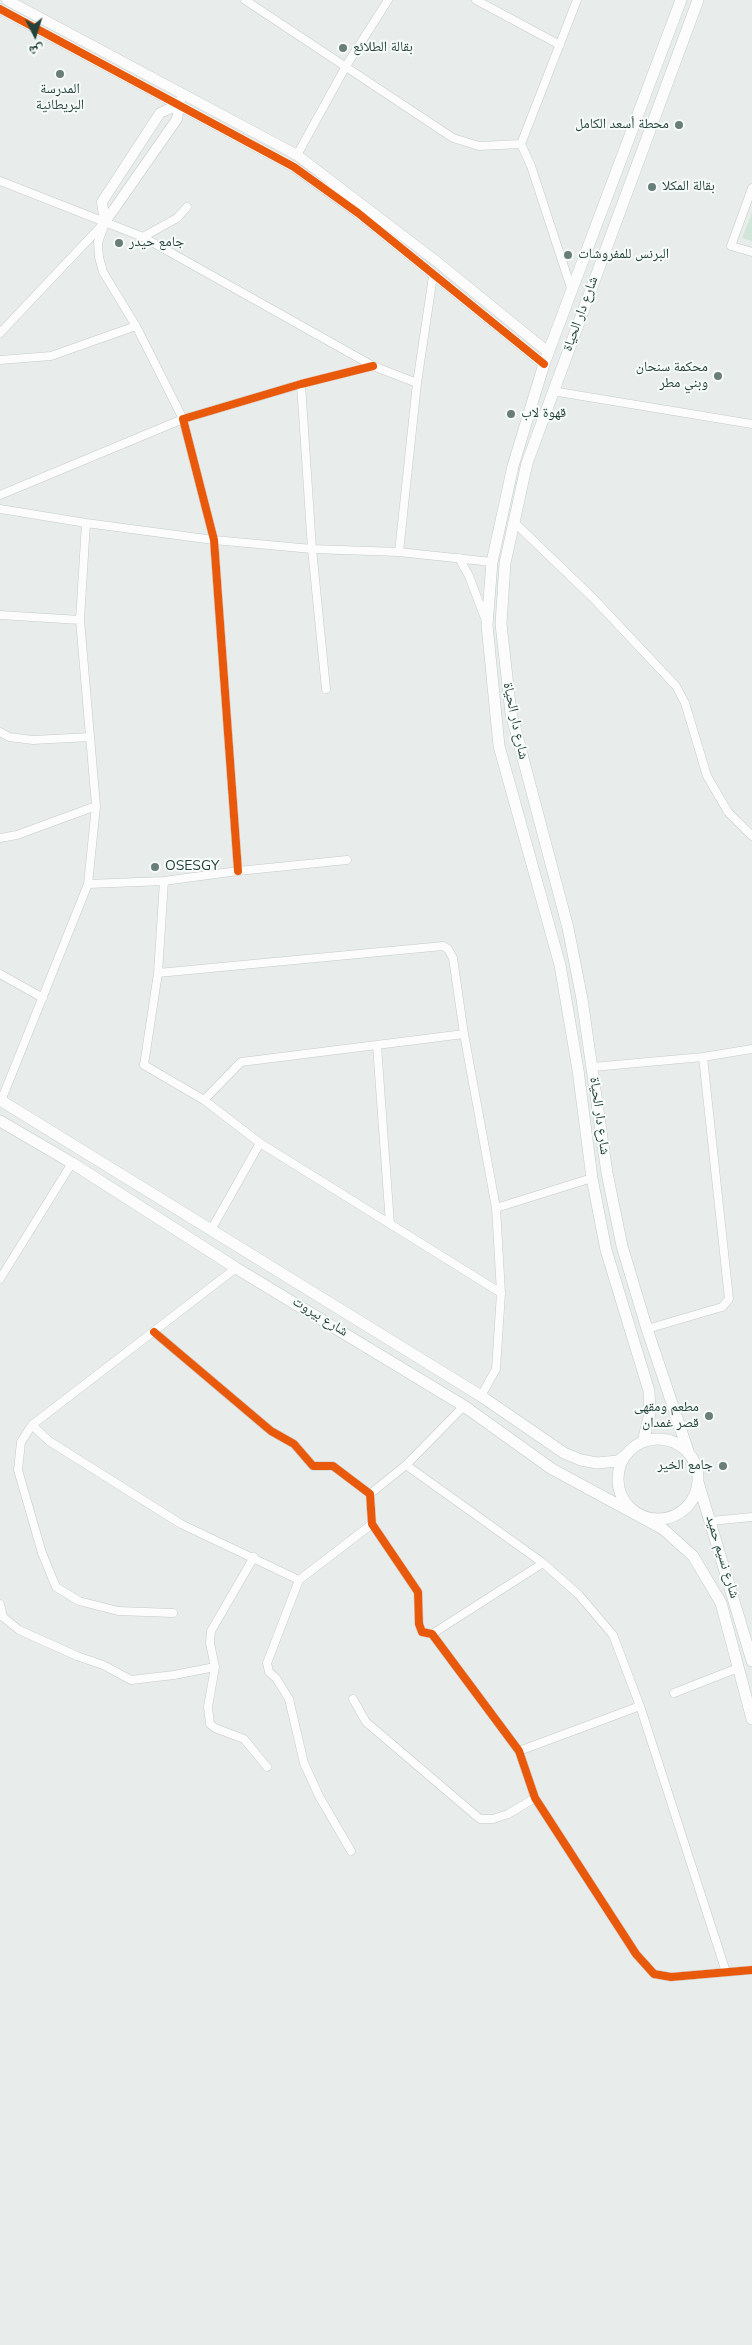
<!DOCTYPE html>
<html>
<head>
<meta charset="utf-8">
<style>
  body { margin:0 }
  #map { position:relative; width:752px; height:2345px; overflow:hidden; background:#e8edeb; font-family:"Nunito Sans","Noto Naskh Arabic",sans-serif }
  canvas { display:block }
  .north { position:absolute; left:10px; top:10px; width:50px; height:50px; -webkit-text-stroke:4px #f7fbf9; paint-order:stroke; rotate:175deg; font-size:14px; font-weight:700; line-height:20px; text-align:center; color:#24423a }
  .north::after { content:''; display:block; margin:auto; width:18px; height:22px; background:#24423a; clip-path:polygon(50% 0,100% 100%,50% 72%,0 100%) }
</style>
</head>
<body>
<div id="map">
<canvas width="752" height="2345"></canvas>
<div class="north">ش</div>
</div>
<script>
const ctx = document.querySelector('canvas').getContext('2d');
ctx.lineJoin = 'round';
function fillPath(path, color) { ctx.fillStyle = color; ctx.fill(path, 'evenodd'); }
const shape = rows => new Path2D(rows.map(r => 'M' + r).join(''));
function stroke(path, color, width, dash) { ctx.strokeStyle = color; ctx.lineWidth = width; ctx.lineCap = dash ? 'butt' : 'round'; ctx.setLineDash(dash || []); ctx.stroke(path); }
function drawText(font, color, halo, rows, align = 'center') {
  ctx.font = font + ' "Nunito Sans","Noto Naskh Arabic",sans-serif'; ctx.lineWidth = 4; ctx.setLineDash([]); ctx.textBaseline = 'middle'; ctx.strokeStyle = halo; ctx.fillStyle = color; for (const [text, x, y, turn = 0] of rows) {
    ctx.save(); ctx.translate(x, y); ctx.rotate((+turn || 0) * Math.PI / 180); ctx.textAlign = isNaN(turn) ? turn : align; if (halo) ctx.strokeText(text, 0, 0); ctx.fillText(text, 0, 0); ctx.restore();
  }
}
const green = shape([
  [752,213,752,241,742,238]
]);
const minor = shape([
  [245,0,453,138,479,146,521,144],
  [476,0,560,45],
  [297,155,346,66,388,0],
  [0,181,143,237,373,366,417,383],
  [752,188,731,246,752,252],
  [104,226,98,242,99,257,103,272,136,326],
  [143,237,177,218,187,207],
  [572,291,531,166,521,144,577,0],
  [0,333,105,222],
  [0,360,51,356,136,326,183,419,0,495],
  [301,384,312,549,326,689],
  [552,391,752,424],
  [0,509,86,523,214,540,312,549,399,552,492,562],
  [514,522,593,598,676,686,685,703,707,776,728,812,752,836],
  [399,552,417,383,433,276],
  [459,558,469,576,486,621],
  [0,615,80,620],
  [0,732,9,737,33,740,90,737],
  [0,838,17,835,96,806],
  [238,871,214,540,183,419,301,384,373,366],
  [164,881,158,973,144,1065,204,1100,260,1143,501,1293],
  [88,884,164,881,238,871,347,860],
  [158,973,443,946,448,949,453,958,464,1034],
  [0,974,43,998],
  [377,1046,390,1224],
  [593,1067,703,1057,752,1049],
  [204,1100,241,1062,464,1034,496,1208,501,1293,496,1369,481,1396],
  [1,1101,88,884,96,806,80,620,86,523],
  [496,1208,592,1178],
  [211,1230,260,1143],
  [0,1279,72,1163],
  [647,1329,722,1307,729,1299,703,1057],
  [154,1332,271,1431,294,1444,313,1466,333,1466,370,1494,372,1524,418,1592,419,1624,422,1632,432,1634,519,1751,535,1798,636,1954,654,1974,671,1977,752,1970],
  [32,1425,49,1441,181,1524,299,1580],
  [406,1465,543,1563,579,1595,613,1635,640,1706,726,1972],
  [370,1494,406,1465,464,1406],
  [711,1521,752,1517],
  [0,1604,3,1617,19,1630,77,1656,103,1665,131,1680,174,1675,215,1667,210,1643,211,1631,254,1557],
  [173,1613,118,1611,79,1601,56,1587,42,1553,18,1470,21,1442,32,1425,236,1268],
  [432,1634,543,1563],
  [215,1667,208,1707,210,1724,215,1728,244,1739,267,1767],
  [674,1693,738,1668],
  [353,1699,366,1722,480,1819,493,1819,508,1814,535,1798],
  [519,1751,640,1706],
  [351,1851,319,1796,304,1763,289,1699,276,1678,269,1672,267,1663,299,1580,372,1524]
]);
const tertiary = shape([
  [7,0,297,155,436,261,548,352],
  [0,9,294,167,358,213,544,364],
  [105,222,177,119,180,101],
  [105,222,102,202,160,113,178,105]
]);
const secondary = shape([
  [0,1100,481,1396,564,1453,581,1460,597,1463,618,1461,626,1455],
  [0,1121,72,1163,236,1268,464,1406,552,1469,663,1529,693,1556,721,1603,752,1719],
  '618 1479a40 40 0 1 1 80 0a40 40 0 1 1-80 0Z',
  [643,1442,650,1413,649,1391,606,1250,592,1178,578,1070,560,965,499,746,487,625,492,562,513,466,544,364,681,0],
  [689,1454,647,1329,622,1246,607,1173,582,999,568,928,511,713,501,624,505,563,527,463,698,0],
  [698,1482,752,1661]
]);
const cycleway = shape([
  [0,9,294,167,358,213,544,364],
  [238,871,214,540,183,419,301,384,373,366],
  [154,1332,271,1431,294,1444,313,1466,333,1466,370,1494,372,1524,418,1592,419,1624,422,1632,432,1634,519,1751,535,1798,636,1954,654,1974,671,1977,752,1970]
]);
const markers = [
  [343,48,5,"#697e78"],
  [60,74,5,"#697e78"],
  [679,125,5,"#697e78"],
  [652,187,5,"#697e78"],
  [119,243,5,"#697e78"],
  [568,255,5,"#697e78"],
  [718,376,5,"#697e78"],
  [511,414,5,"#697e78"],
  [155,867,5,"#697e78"],
  [709,1416,5,"#697e78"],
  [723,1466,5,"#697e78"]
];
const poiNames = [
  ["بقالة الطلائع",353,48],
  ["المدرسة",60,90,"center"],
  ["البريطانية",60,106,"center"],
  ["محطة أسعد الكامل",669,125,"right"],
  ["بقالة المكلا",662,187],
  ["جامع حيدر",129,243],
  ["البرنس للمفروشات",578,255],
  ["محكمة سنحان",708,368,"right"],
  ["وبني مطر",708,384,"right"],
  ["قهوة لاب",521,414],
  ["OSESGY",165,867],
  ["مطعم ومقهى",699,1408,"right"],
  ["قصر غمدان",699,1424,"right"],
  ["جامع الخير",713,1466,"right"]
];
const streetNames = [
  ["شارع دار الحياة",581,314,-70],
  ["شارع دار الحياة",515,721,78],
  ["شارع دار الحياة",599,1116,82],
  ["شارع بيروت",320,1317,32],
  ["شارع نسيم حميد",722,1557,73]
];
fillPath(green, '#d1e6d8');
stroke(minor, '#c5cac8', 9);
stroke(tertiary, '#c5cac8', 11);
stroke(secondary, '#c3cbc8', 12);
stroke(minor, '#fcfcfc', 8);
stroke(tertiary, '#fcfcfc', 10);
stroke(secondary, '#fcfcfc', 11);
stroke(cycleway, '#e8590c', 8);
for (const [x, y, r, color] of markers) { const dot = new Path2D(); dot.arc(x, y, r, 0, 2 * Math.PI); ctx.fillStyle = color; ctx.fill(dot); stroke(dot, '#f7fbf9', 2); }
drawText('14px', '#24423a', '#f7fbf9', poiNames, 'left');
drawText('14px', '#24423a', '#f7fbf9', streetNames);
</script>
</body>
</html>
